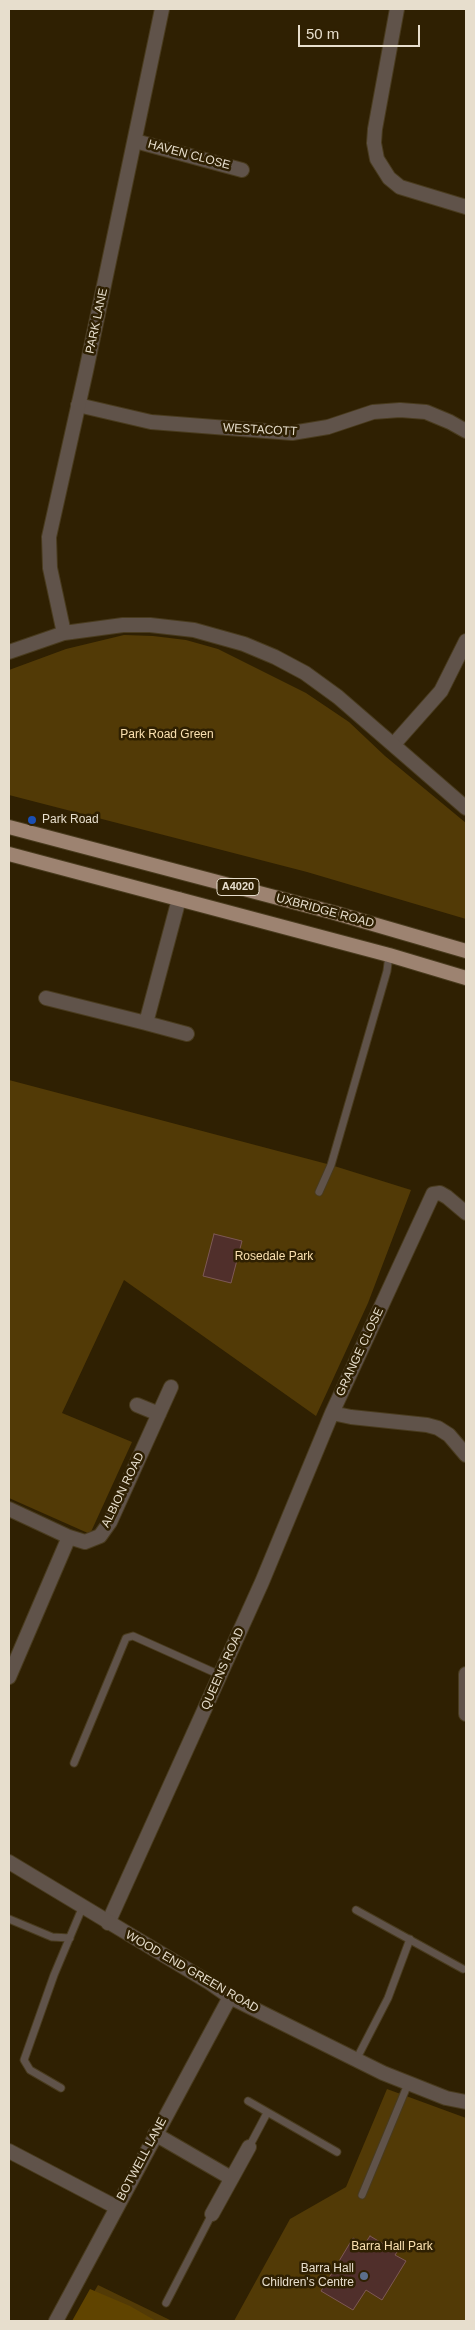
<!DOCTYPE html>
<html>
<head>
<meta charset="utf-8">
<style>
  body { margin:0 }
  #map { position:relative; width:475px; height:2330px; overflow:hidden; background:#2f2002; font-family:Helvetica,sans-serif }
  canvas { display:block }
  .frame { position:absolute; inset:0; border:10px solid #e7decd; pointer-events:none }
  .scale { position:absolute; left:298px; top:25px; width:122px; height:22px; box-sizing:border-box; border:2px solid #e7decd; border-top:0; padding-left:6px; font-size:15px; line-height:18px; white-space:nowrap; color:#e7decd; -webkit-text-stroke:4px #2f2002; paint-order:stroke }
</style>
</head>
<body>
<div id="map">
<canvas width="475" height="2330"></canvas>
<div class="frame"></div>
<div class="scale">50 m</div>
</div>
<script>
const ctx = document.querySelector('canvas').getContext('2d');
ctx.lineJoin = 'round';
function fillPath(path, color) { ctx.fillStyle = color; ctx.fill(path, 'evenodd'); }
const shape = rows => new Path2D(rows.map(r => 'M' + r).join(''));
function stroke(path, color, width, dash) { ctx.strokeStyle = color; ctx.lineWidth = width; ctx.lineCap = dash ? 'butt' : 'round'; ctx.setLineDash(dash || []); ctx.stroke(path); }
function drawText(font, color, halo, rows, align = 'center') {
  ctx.font = font + ' Helvetica,sans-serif'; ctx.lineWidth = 5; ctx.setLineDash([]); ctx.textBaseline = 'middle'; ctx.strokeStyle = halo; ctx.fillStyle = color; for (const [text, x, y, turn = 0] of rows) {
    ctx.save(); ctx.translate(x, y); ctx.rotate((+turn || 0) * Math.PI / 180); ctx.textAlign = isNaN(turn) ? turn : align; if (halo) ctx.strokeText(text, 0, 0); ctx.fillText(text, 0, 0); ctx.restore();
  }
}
const green = shape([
  [124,635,153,636,186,640,218,649,306,693,349,722,385,756,466,823,466,919,307,872,9,795,9,670,66,649],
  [9,1080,331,1165,411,1190,368,1303,316,1416,124,1280,62,1413,132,1442,90,1534,9,1498],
  [387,2089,466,2118,466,2321,234,2321,290,2219,346,2187],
  [98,2285,172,2321,77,2321]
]);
const forest = shape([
  [90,2289,130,2306,156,2321,72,2321]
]);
const building = shape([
  [214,1234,242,1241,231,1283,203,1276,214,1234],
  [370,2236,397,2252,395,2255,406,2261,382,2300,366,2290,353,2310,321,2291,353,2238,364,2245,370,2236]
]);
const service = shape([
  [319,1192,331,1165,387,971,389,955],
  [74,1763,126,1638,133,1636,220,1675],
  [356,1910,463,1969],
  [9,1919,52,1937,70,1938],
  [356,2060,388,1998,410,1939],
  [61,2088,30,2070,24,2060,54,1975,83,1906],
  [248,2101,337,2152],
  [249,2147,267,2113],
  [362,2195,408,2084],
  [166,2303,212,2214]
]);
const minor = shape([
  [397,9,375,129,374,143,377,159,389,178,400,187,466,207],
  [135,141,242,170],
  [78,405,151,422,292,433,328,427,373,412,400,410,426,412,450,422,466,431],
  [394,744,441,691,466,641],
  [46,998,146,1023,179,899],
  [146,1023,187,1034],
  [137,1405,159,1414],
  [332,1413,351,1417,427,1425,438,1428,449,1435,466,1455],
  [9,1509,69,1537,85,1542,100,1536,110,1522,171,1387],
  [466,1674,466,1714],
  [9,1677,69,1537],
  [108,1923,262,1582,332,1413,433,1194,440,1193,447,1197,466,1213],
  [155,2134,231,2178],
  [9,2151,116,2207],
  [212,2214,249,2147]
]);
const tertiary = shape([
  [64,633,50,568,49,537,86,371,162,9],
  [9,652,64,633,123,625,150,625,194,630,244,644,275,657,305,673,338,697,466,808],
  [9,1862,210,1983,230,1997,383,2073,446,2098,466,2102],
  [56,2321,230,1997]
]);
const primary = shape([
  [9,827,335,913,466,951],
  [9,854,389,955,466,978]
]);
const markers = [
  [32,820,5,"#1a4fb4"],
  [364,2276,5,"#5c6f8a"]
];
const shields = [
  [238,887,42]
];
const shieldNames = [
  ["A4020",238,887]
];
const streetNames = [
  ["HAVEN CLOSE",189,155,15],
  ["PARK LANE",97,321,-78],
  ["WESTACOTT",260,430,3],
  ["UXBRIDGE ROAD",325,911,15],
  ["GRANGE CLOSE",360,1352,-65],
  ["ALBION ROAD",123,1490,-64],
  ["QUEENS ROAD",223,1669,-66],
  ["WOOD END GREEN ROAD",192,1972,30],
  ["BOTWELL LANE",142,2159,-62]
];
const parkNames = [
  ["Park Road Green",167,735],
  ["Rosedale Park",274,1257],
  ["Barra Hall Park",392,2247]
];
const poiNames = [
  ["Park Road",42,820],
  ["Barra Hall",354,2269,"right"],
  ["Children's Centre",354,2283,"right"]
];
fillPath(green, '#523a06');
fillPath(forest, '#604400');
fillPath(building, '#502f2b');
stroke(building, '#7d5854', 1);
stroke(service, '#493b1e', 9);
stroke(minor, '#493b1e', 16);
stroke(tertiary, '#493b1e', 16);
stroke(primary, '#493b1e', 16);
stroke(service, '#60534a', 7);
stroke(minor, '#60534a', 14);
stroke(tertiary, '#60534a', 14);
stroke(primary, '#9d8371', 14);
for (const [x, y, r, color] of markers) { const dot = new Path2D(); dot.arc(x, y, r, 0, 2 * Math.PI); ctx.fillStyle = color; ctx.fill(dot); stroke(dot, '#2f2002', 2); }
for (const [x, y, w] of shields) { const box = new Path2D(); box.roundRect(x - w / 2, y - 8.5, w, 17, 4); ctx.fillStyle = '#2f2002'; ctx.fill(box); stroke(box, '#e7decd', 1); }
drawText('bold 11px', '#e7decd', null, shieldNames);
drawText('12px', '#e7decd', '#2f2002', streetNames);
drawText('12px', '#fae0b0', '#2f2002', parkNames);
drawText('12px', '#e7decd', '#2f2002', poiNames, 'left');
</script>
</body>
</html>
